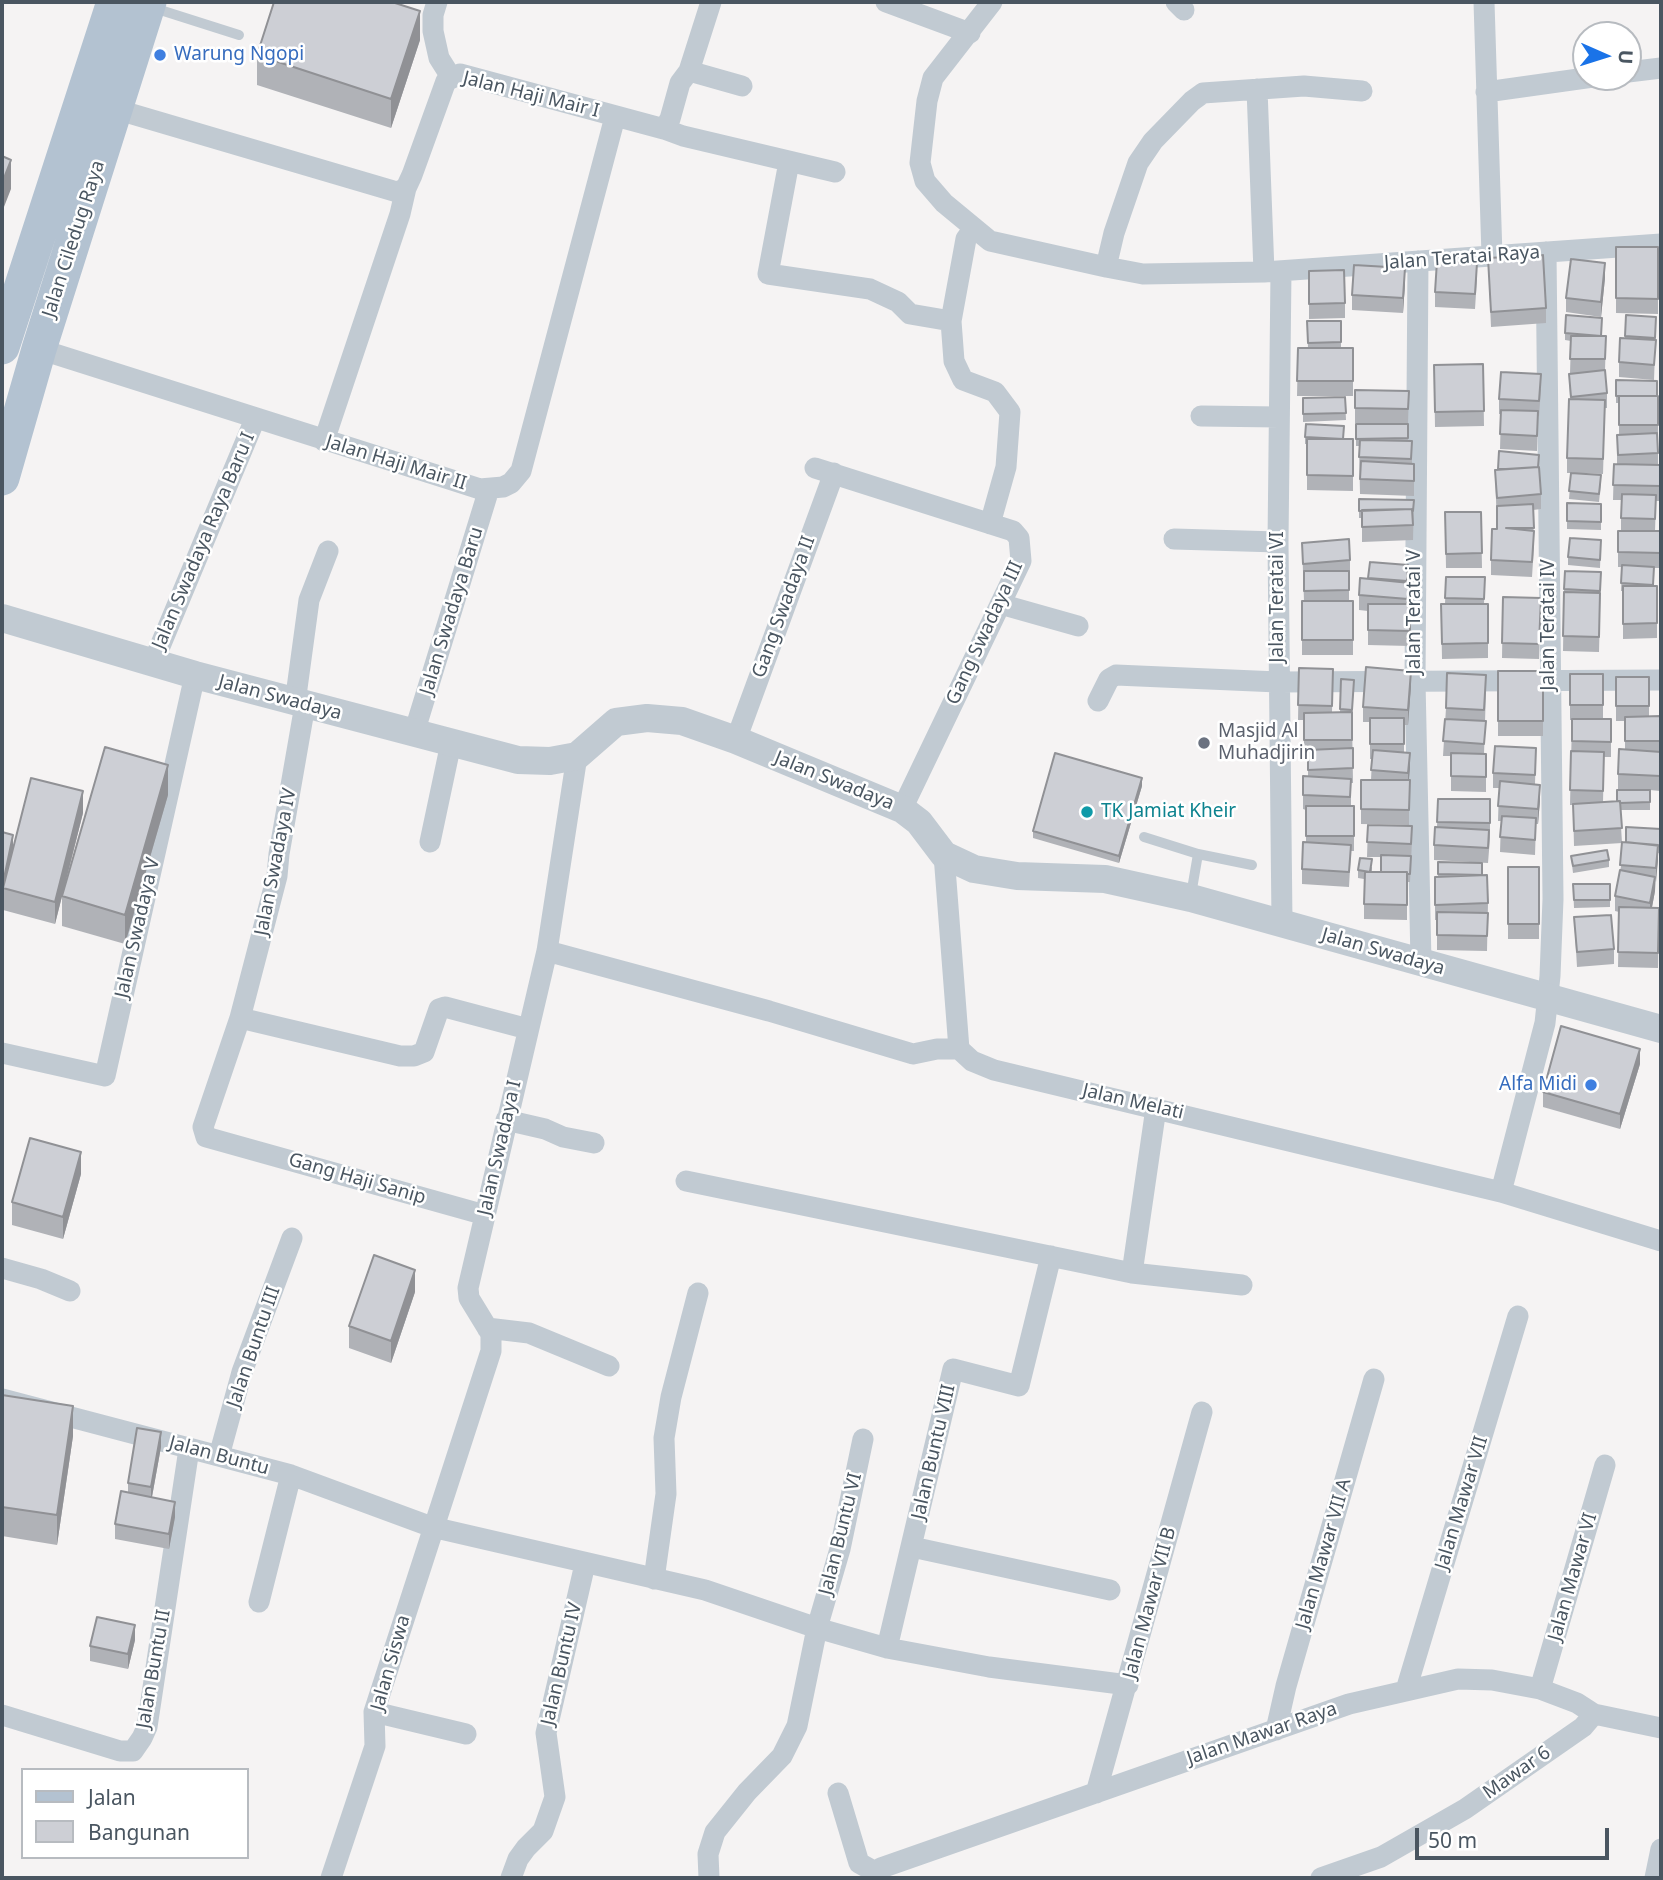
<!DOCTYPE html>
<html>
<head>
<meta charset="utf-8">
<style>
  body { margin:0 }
  #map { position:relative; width:1663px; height:1880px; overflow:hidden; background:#f5f3f3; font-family:"Noto Sans",sans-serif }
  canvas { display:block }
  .frame { position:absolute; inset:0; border:4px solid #4a5661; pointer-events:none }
  .legend { position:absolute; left:21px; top:1768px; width:228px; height:91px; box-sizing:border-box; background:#fff; border:2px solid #b7bbc0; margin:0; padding:9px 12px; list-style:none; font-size:21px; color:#4a5661 }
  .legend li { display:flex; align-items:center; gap:14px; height:35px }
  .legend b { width:35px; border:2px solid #b7bbc0 }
  .north { position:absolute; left:1572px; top:21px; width:70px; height:70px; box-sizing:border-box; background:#fff; border:2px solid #b7bbc0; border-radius:50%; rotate:93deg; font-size:19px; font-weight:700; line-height:28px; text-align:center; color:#4a5661 }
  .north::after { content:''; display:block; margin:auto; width:24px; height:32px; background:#1a73e8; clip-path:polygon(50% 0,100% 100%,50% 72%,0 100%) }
  .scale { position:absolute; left:1415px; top:1828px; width:194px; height:32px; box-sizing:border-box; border:4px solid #4a5661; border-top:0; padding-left:9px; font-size:21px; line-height:24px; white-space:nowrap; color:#4a5661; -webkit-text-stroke:5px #fff; paint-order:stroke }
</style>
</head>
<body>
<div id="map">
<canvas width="1663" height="1880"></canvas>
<div class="frame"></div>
<ul class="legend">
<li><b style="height:9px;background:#b3c2d1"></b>Jalan</li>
<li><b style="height:19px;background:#cdcfd5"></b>Bangunan</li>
</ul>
<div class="north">U</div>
<div class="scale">50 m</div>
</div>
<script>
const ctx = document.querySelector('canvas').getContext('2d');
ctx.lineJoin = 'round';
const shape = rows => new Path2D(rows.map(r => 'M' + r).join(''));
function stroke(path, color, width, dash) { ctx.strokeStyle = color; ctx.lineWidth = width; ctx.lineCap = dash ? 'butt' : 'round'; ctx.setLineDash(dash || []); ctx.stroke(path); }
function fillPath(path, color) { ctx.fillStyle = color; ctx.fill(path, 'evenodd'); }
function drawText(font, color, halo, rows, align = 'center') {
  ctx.font = font + ' "Noto Sans",sans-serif'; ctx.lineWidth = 5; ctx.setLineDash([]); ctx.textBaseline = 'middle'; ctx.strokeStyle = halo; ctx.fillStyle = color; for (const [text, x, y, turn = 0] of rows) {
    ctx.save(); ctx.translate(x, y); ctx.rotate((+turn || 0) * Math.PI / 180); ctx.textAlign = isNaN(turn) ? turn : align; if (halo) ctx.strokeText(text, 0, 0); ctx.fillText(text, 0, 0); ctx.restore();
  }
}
const service = shape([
  [154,8,239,35],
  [1144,837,1198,854,1191,895],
  [1198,854,1252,865]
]);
const minor = shape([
  [437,2,433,15,433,31,439,58,451,77],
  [886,2,970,33],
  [992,2,933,78,927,101,920,163,925,181,944,203,990,241,1106,267],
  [1176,2,1184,10],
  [1484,2,1492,256],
  [689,71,711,2],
  [1628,72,1661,68],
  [1257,89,1264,272],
  [1362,91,1304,86,1203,93,1192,101,1153,141,1138,163,1114,233,1106,267,1143,274,1264,272,1661,244],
  [1486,92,1593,77],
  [115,109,397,192,406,188,412,175,446,81,460,74,664,129,670,119,680,83,689,71,742,86],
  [664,129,683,136,835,172],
  [789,162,768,274,870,289,898,302,910,314,951,321],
  [974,228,966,239,951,321,954,361,963,380,995,392,1010,412,1006,467,990,524],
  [1418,261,1415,681,1421,962],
  [1281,271,1278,542,1282,923],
  [39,349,452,480,480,489,503,487,511,483,521,471,615,117],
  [1201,416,1279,417],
  [324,441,400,214,406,188],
  [815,468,1013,531,1019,538,1021,561,902,809],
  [1174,539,1278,542],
  [1000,604,1078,626],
  [153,663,255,419],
  [1098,701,1109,679,1116,675,1278,682,1661,680],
  [295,703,309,600,328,551],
  [305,705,279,854,277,876,240,1018,203,1127,206,1137,485,1215],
  [414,733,489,489],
  [736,740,834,473],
  [430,842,451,743],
  [944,855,959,1049,972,1061,994,1070,1501,1192,1661,1241],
  [547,951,769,1011,913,1054,937,1049,959,1049],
  [240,1018,400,1056,414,1056,424,1052,439,1009,445,1007,528,1029],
  [2,1053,105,1076,195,675],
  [1156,1108,1132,1273,1242,1285],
  [506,1120,545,1129,563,1137,594,1143],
  [686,1181,1132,1273],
  [1501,1192,1545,1023,1550,976,1553,899,1546,252],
  [2,1268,41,1279,70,1291],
  [487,1328,529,1333,609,1366],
  [2,1399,291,1475,432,1527,705,1590,817,1628,887,1648,989,1667,1128,1685],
  [219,1456,242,1372,292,1238],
  [912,1547,1110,1590],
  [654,1579,666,1494,664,1438,671,1397,698,1293],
  [259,1602,291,1475],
  [887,1648,953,1369,1019,1386,1051,1256],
  [1540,1689,1605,1465],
  [1406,1690,1518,1316],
  [374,1712,466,1734],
  [2,1715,120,1751,133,1751,142,1738,147,1727,189,1449],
  [1276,1730,1286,1686,1374,1379],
  [838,1793,859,1863,877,1873],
  [1096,1793,1202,1412],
  [331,1878,375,1746,374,1712,491,1351,491,1334,469,1298,468,1288,547,951,577,756],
  [511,1878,518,1859,526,1848,543,1831,555,1797,546,1733,585,1564],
  [709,1878,708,1854,715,1832,747,1792,782,1756,797,1726,817,1628,840,1549,863,1439],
  [877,1878,881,1868,1349,1704,1458,1679,1492,1680,1540,1689,1577,1703,1594,1714,1661,1728],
  [1321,1878,1381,1857,1465,1809,1583,1727,1594,1714],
  [1655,1878,1661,1849]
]);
const tertiary = shape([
  [2,618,195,675,518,760,550,761,577,756,616,722,647,718,682,721,736,740,902,809,919,822,944,855,974,869,1017,876,1105,879,1191,898,1661,1029]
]);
const primary = shape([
  [2,347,114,2],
  [2,478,39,349,149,2]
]);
const wall = shape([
  [420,40,391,128,257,85,257,55],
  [1616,247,1658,247,1658,314,1616,313],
  [1488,258,1546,308,1546,323,1491,327],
  [1309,271,1345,303,1345,318,1309,319],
  [1477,278,1475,309,1435,307,1435,292],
  [1605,278,1601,317,1566,312,1566,298],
  [1405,283,1403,313,1352,310,1352,295],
  [1626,315,1656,325,1654,380,1619,377,1619,362,1625,338],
  [1307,321,1341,321,1341,348,1353,348,1353,396,1297,396,1298,348,1308,348],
  [1565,333,1606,336,1605,371,1607,393,1607,408,1605,408,1603,474,1574,473,1601,483,1599,502,1569,499,1571,473,1567,473,1567,458,1570,399,1569,374,1570,373,1571,341,1565,340],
  [1483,364,1484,426,1435,427,1434,365],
  [1616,380,1658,396,1658,465,1660,480,1660,501,1656,501,1655,531,1661,531,1661,568,1654,568,1653,586,1657,586,1657,638,1623,639,1623,591,1621,591,1622,567,1618,567,1618,531,1621,531,1621,500,1613,500,1614,464,1617,465,1617,435,1619,435,1619,403,1616,403],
  [1541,389,1539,416,1538,416,1537,451,1500,449,1501,414,1499,414,1499,399],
  [1355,390,1409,391,1408,424,1355,423],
  [1345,397,1346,420,1303,422,1303,398],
  [1356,424,1408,424,1408,441,1412,441,1412,464,1414,464,1414,496,1360,494,1359,446,1356,446],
  [1305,437,1353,439,1353,491,1307,490,1307,444,1305,444],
  [1499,451,1538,467,1541,494,1541,509,1533,510,1534,546,1532,577,1491,575,1491,560,1497,529,1495,470,1498,470],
  [1359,499,1414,500,1413,540,1362,542,1362,518,1359,518],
  [1567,503,1601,504,1601,530,1567,529],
  [1445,512,1481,512,1482,568,1446,568],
  [1601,540,1600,568,1568,565,1568,557],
  [1302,543,1350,560,1350,575,1349,575,1349,601,1353,601,1353,655,1302,655,1302,601,1304,601],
  [1408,565,1407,582,1410,597,1409,604,1410,604,1410,646,1368,645,1368,611,1359,610,1359,595,1368,579],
  [1601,572,1599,652,1563,651,1564,589],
  [1446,577,1485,577,1484,604,1488,604,1488,658,1442,659,1441,604,1445,604],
  [1503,597,1541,598,1539,659,1502,658],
  [1299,668,1333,669,1332,712,1340,712,1341,679,1354,680,1352,717,1353,783,1351,783,1351,806,1354,806,1354,851,1351,851,1349,887,1302,884,1302,869,1306,842,1306,810,1303,809,1303,795,1308,776,1308,755,1304,755,1304,720,1298,720],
  [1498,671,1543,671,1543,736,1498,736],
  [1570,674,1603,674,1603,719,1611,719,1611,757,1604,757,1603,802,1617,801,1642,790,1618,789,1618,774,1625,750,1625,721,1616,721,1616,677,1649,677,1649,716,1661,716,1661,766,1660,791,1650,790,1650,810,1620,810,1622,843,1574,846,1573,805,1570,805,1572,720,1570,720],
  [1411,686,1408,725,1404,725,1404,752,1410,768,1409,780,1409,825,1361,824,1361,780,1371,780,1372,759,1370,759,1370,722,1363,722,1363,707],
  [1486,690,1484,754,1486,754,1486,792,1451,791,1451,756,1443,756,1446,708],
  [1536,748,1535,784,1540,800,1538,824,1536,824,1535,855,1500,852,1501,821,1498,821,1499,788,1493,788,1493,773],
  [1142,786,1119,863,1033,838,1033,831],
  [168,795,125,944,62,926,62,896],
  [1438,799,1490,799,1490,838,1488,863,1434,860,1434,845,1437,827],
  [83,813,55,924,3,910,3,898,2,903,2,832,13,847],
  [1368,825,1412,841,1410,882,1407,882,1407,920,1364,919,1364,879,1358,878,1358,870,1372,867,1372,872,1381,872,1381,857,1367,857],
  [1661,829,1661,854,1658,853,1655,891,1652,907,1659,908,1658,968,1618,967,1619,912,1615,911,1615,896,1626,842],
  [1571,856,1609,860,1609,867,1573,873],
  [1438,862,1482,875,1488,903,1487,951,1437,950,1437,920,1435,920,1435,877,1438,876],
  [1508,867,1539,867,1539,939,1508,939],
  [1573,884,1610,884,1610,907,1574,908],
  [1574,917,1614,949,1614,964,1577,967],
  [1640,1064,1620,1129,1543,1107,1543,1092],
  [81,1174,63,1239,12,1225,12,1202],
  [415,1292,391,1363,349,1348,349,1326],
  [2,1395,73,1436,57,1545,2,1536],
  [161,1447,152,1497,175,1517,169,1549,115,1539,115,1524,128,1493,128,1483],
  [135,1640,128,1669,90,1661,90,1646]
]);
const shadedWall = shape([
  [420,11,420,40,391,128,391,99],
  [11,160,11,189,2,212,2,183],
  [1605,263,1605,278,1601,317,1601,302],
  [1405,268,1405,283,1403,313,1403,298],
  [1411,671,1411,686,1408,725,1408,710],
  [1410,753,1410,768,1408,788,1408,773],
  [168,765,168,795,125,944,125,915],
  [1142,778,1142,786,1119,863,1119,856],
  [1540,785,1540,800,1538,824,1538,809],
  [83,791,83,813,55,924,55,902],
  [13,835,13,850,3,888,2,903,2,888],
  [1658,845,1658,860,1656,882,1656,868],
  [1655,877,1655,891,1650,918,1650,903],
  [1640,1049,1640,1064,1620,1129,1620,1114],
  [81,1152,81,1174,63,1239,63,1217],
  [415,1270,415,1292,391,1363,391,1341],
  [73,1406,73,1436,57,1545,57,1515],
  [161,1432,161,1447,151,1502,151,1487],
  [175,1502,175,1517,169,1549,169,1534],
  [135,1625,135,1640,128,1669,128,1654]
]);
const building = shape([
  [274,2,392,2,420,11,391,99,257,55,274,2],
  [2,156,11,160,2,183,2,156],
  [1616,247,1658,247,1658,299,1616,298,1616,247],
  [1543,255,1546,308,1491,312,1488,258,1543,255],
  [1571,259,1605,263,1601,302,1566,298,1571,259],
  [1437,261,1477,263,1475,294,1435,292,1437,261],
  [1354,265,1405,268,1403,298,1352,295,1354,265],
  [1344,270,1345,303,1309,304,1309,271,1344,270],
  [1566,315,1602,318,1601,336,1565,333,1566,315],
  [1626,315,1656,317,1655,338,1625,336,1626,315],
  [1307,321,1341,321,1341,342,1308,343,1307,321],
  [1571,336,1606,336,1605,359,1570,359,1571,336],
  [1620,338,1656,340,1654,365,1619,362,1620,338],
  [1298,348,1353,348,1353,381,1297,381,1298,348],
  [1483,364,1484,411,1435,412,1434,365,1483,364],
  [1605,370,1607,393,1571,397,1569,374,1605,370],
  [1501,372,1541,374,1539,401,1499,399,1501,372],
  [1616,380,1657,381,1657,396,1616,396,1616,380],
  [1355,390,1409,391,1408,409,1355,408,1355,390],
  [1619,396,1658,396,1658,425,1619,425,1619,396],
  [1345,397,1346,413,1303,414,1303,398,1345,397],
  [1569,399,1605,400,1603,459,1567,458,1569,399],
  [1501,410,1538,411,1537,436,1500,434,1501,410],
  [1306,424,1344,426,1343,439,1305,437,1306,424],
  [1356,424,1408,424,1408,438,1356,439,1356,424],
  [1657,433,1658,453,1618,455,1617,435,1657,433],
  [1307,439,1353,439,1353,476,1307,475,1307,439],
  [1360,440,1412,441,1411,459,1359,457,1360,440],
  [1499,451,1539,455,1538,467,1506,469,1498,469,1499,451],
  [1361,461,1414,464,1414,481,1360,479,1361,461],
  [1614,464,1660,465,1660,486,1613,485,1614,464],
  [1539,467,1541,494,1497,498,1495,470,1539,467],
  [1571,473,1601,475,1599,494,1569,491,1571,473],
  [1622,494,1656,495,1655,519,1621,518,1622,494],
  [1359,499,1414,500,1413,511,1412,511,1412,509,1359,511,1359,499],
  [1567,503,1601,504,1601,522,1567,521,1567,503],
  [1533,504,1534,528,1506,528,1534,531,1532,562,1491,560,1492,529,1497,529,1497,506,1533,504],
  [1412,509,1413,525,1362,527,1362,510,1412,509],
  [1445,512,1481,512,1482,553,1446,554,1445,512],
  [1618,531,1661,531,1661,553,1618,552,1618,531],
  [1570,538,1601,540,1600,560,1568,557,1570,538],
  [1349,539,1350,560,1303,564,1302,543,1349,539],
  [1370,562,1408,565,1407,581,1368,578,1370,562],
  [1622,565,1654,567,1653,585,1621,583,1622,565],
  [1304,571,1349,571,1349,590,1304,591,1304,571],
  [1565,571,1601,572,1600,591,1564,589,1565,571],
  [1446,577,1485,577,1484,599,1445,598,1446,577],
  [1360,578,1410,583,1408,599,1359,595,1360,578],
  [1623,586,1657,586,1657,623,1623,624,1623,586],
  [1564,592,1600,593,1599,637,1563,636,1564,592],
  [1503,597,1541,598,1539,644,1502,643,1503,597],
  [1302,601,1353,601,1353,640,1302,640,1302,601],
  [1368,604,1410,604,1410,631,1368,630,1368,604],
  [1441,604,1488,604,1488,643,1442,644,1441,604],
  [1366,667,1411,671,1408,710,1363,707,1366,667],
  [1299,668,1333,669,1332,706,1298,705,1299,668],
  [1498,671,1543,671,1543,721,1498,721,1498,671],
  [1447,673,1486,675,1484,710,1446,708,1447,673],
  [1570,674,1603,674,1603,705,1570,705,1570,674],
  [1616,677,1649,677,1649,706,1616,706,1616,677],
  [1341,679,1354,680,1352,710,1340,709,1341,679],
  [1352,712,1352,740,1304,740,1304,713,1352,712],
  [1661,716,1661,741,1625,741,1625,717,1661,716],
  [1370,718,1404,718,1404,744,1370,744,1370,718],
  [1445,719,1486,721,1484,744,1443,741,1445,719],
  [1572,719,1611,719,1611,742,1572,741,1572,719],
  [1495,746,1536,748,1535,775,1493,773,1495,746],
  [105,747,168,765,125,915,62,896,105,747],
  [1353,748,1353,768,1308,770,1308,750,1353,748],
  [1619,749,1661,752,1660,776,1618,774,1619,749],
  [1373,750,1410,753,1408,773,1371,770,1373,750],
  [1571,751,1604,752,1603,791,1570,790,1571,751],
  [1055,753,1142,778,1119,856,1033,831,1055,753],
  [1451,753,1486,754,1486,777,1451,776,1451,753],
  [1303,776,1351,779,1350,797,1303,795,1303,776],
  [31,778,83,791,55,902,3,888,31,778],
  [1361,780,1410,780,1409,810,1361,809,1361,780],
  [1500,781,1540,785,1538,809,1498,806,1500,781],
  [1617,790,1650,790,1650,802,1620,803,1620,801,1617,801,1617,790],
  [1438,799,1490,799,1490,823,1437,822,1438,799],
  [1620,801,1622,828,1574,831,1573,804,1620,801],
  [1306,806,1354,806,1354,836,1306,836,1306,806],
  [1502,816,1536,818,1535,840,1500,837,1502,816],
  [1368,825,1412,826,1411,844,1367,842,1368,825],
  [1435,827,1489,830,1488,848,1434,845,1435,827],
  [1626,827,1661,829,1661,846,1626,842,1626,827],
  [2,832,13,835,2,888,2,832],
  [1303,842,1351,845,1349,872,1302,869,1303,842],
  [1622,842,1658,845,1656,868,1620,865,1622,842],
  [1607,850,1609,860,1573,866,1571,856,1607,850],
  [1381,855,1411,856,1410,874,1407,874,1407,872,1381,872,1381,855],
  [1360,858,1372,859,1370,872,1358,870,1360,858],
  [1438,862,1482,863,1482,875,1438,874,1438,862],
  [1508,867,1539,867,1539,924,1508,924,1508,867],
  [1620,870,1655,877,1650,903,1615,896,1620,870],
  [1365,872,1407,872,1407,905,1364,904,1365,872],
  [1487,875,1488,903,1435,905,1435,877,1487,875],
  [1573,884,1610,884,1610,900,1574,900,1573,884],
  [1619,907,1659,908,1658,953,1618,952,1619,907],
  [1437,912,1488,913,1487,936,1437,935,1437,912],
  [1611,915,1614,949,1577,952,1574,917,1611,915],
  [1561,1026,1640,1049,1620,1114,1543,1092,1561,1026],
  [30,1138,81,1152,63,1217,12,1202,30,1138],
  [374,1255,415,1270,391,1341,349,1326,374,1255],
  [2,1395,73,1406,57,1515,2,1507,2,1395],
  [137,1428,161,1432,151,1487,128,1483,137,1428],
  [121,1491,175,1502,169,1534,115,1524,121,1491],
  [97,1617,135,1625,128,1654,90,1646,97,1617]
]);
const markers = [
  [160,55,7,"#3f7fe0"],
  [1204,743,7,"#6b7280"],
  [1087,812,7,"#0f9aa8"],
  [1591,1085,7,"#3f7fe0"]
];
const shopNames = [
  ["Warung Ngopi",174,55],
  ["Alfa Midi",1577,1085,"right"]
];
const streetNames = [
  ["Jalan Haji Mair I",531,95,14],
  ["Jalan Ciledug Raya",74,239,-72],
  ["Jalan Teratai Raya",1462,258,-4],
  ["Jalan Haji Mair II",396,463,17],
  ["Jalan Swadaya Raya Baru I",204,541,-67],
  ["Jalan Teratai VI",1278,597,-90],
  ["Gang Swadaya II",784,607,-70],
  ["Jalan Swadaya Baru",452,611,-73],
  ["Jalan Teratai V",1415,612,-90],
  ["Jalan Teratai IV",1549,625,-90],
  ["Gang Swadaya III",985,633,-65],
  ["Jalan Swadaya",280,698,15],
  ["Jalan Swadaya",834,781,22],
  ["Jalan Swadaya IV",276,862,-79],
  ["Jalan Swadaya V",138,928,-77],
  ["Jalan Swadaya",1383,952,16],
  ["Jalan Melati",1133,1102,13],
  ["Jalan Swadaya I",500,1148,-77],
  ["Gang Haji Sanip",357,1179,16],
  ["Jalan Buntu III",254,1347,-71],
  ["Jalan Buntu VIII",934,1452,-77],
  ["Jalan Buntu",219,1456,15],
  ["Jalan Mawar VII",1462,1503,-73],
  ["Jalan Buntu VI",841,1534,-76],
  ["Jalan Mawar VII A",1324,1554,-74],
  ["Jalan Mawar VI",1573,1577,-74],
  ["Jalan Mawar VII B",1150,1603,-75],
  ["Jalan Siswa",391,1663,-74],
  ["Jalan Buntu IV",562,1664,-77],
  ["Jalan Buntu II",154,1669,-80],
  ["Jalan Mawar Raya",1262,1734,-19],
  ["Mawar 6",1517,1773,-35]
];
const worshipNames = [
  ["Masjid Al",1218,732],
  ["Muhadjirin",1218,754]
];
const cultureNames = [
  ["TK Jamiat Kheir",1101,812]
];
stroke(service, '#c1cad2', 10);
stroke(minor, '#c1cad2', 21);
stroke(tertiary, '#c1cad2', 28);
stroke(primary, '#b3c2d1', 35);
fillPath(wall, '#b0b2b7');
fillPath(shadedWall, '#909195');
fillPath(building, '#cdcfd5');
stroke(building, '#909195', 2);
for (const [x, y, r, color] of markers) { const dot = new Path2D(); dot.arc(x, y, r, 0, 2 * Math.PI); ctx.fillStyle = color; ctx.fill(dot); stroke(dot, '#fff', 2.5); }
drawText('19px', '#366cbe', '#fff', shopNames, 'left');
drawText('19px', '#4a5661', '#fff', streetNames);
drawText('19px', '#5b616d', '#fff', worshipNames, 'left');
drawText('19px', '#0d838f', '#fff', cultureNames, 'left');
</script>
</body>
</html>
